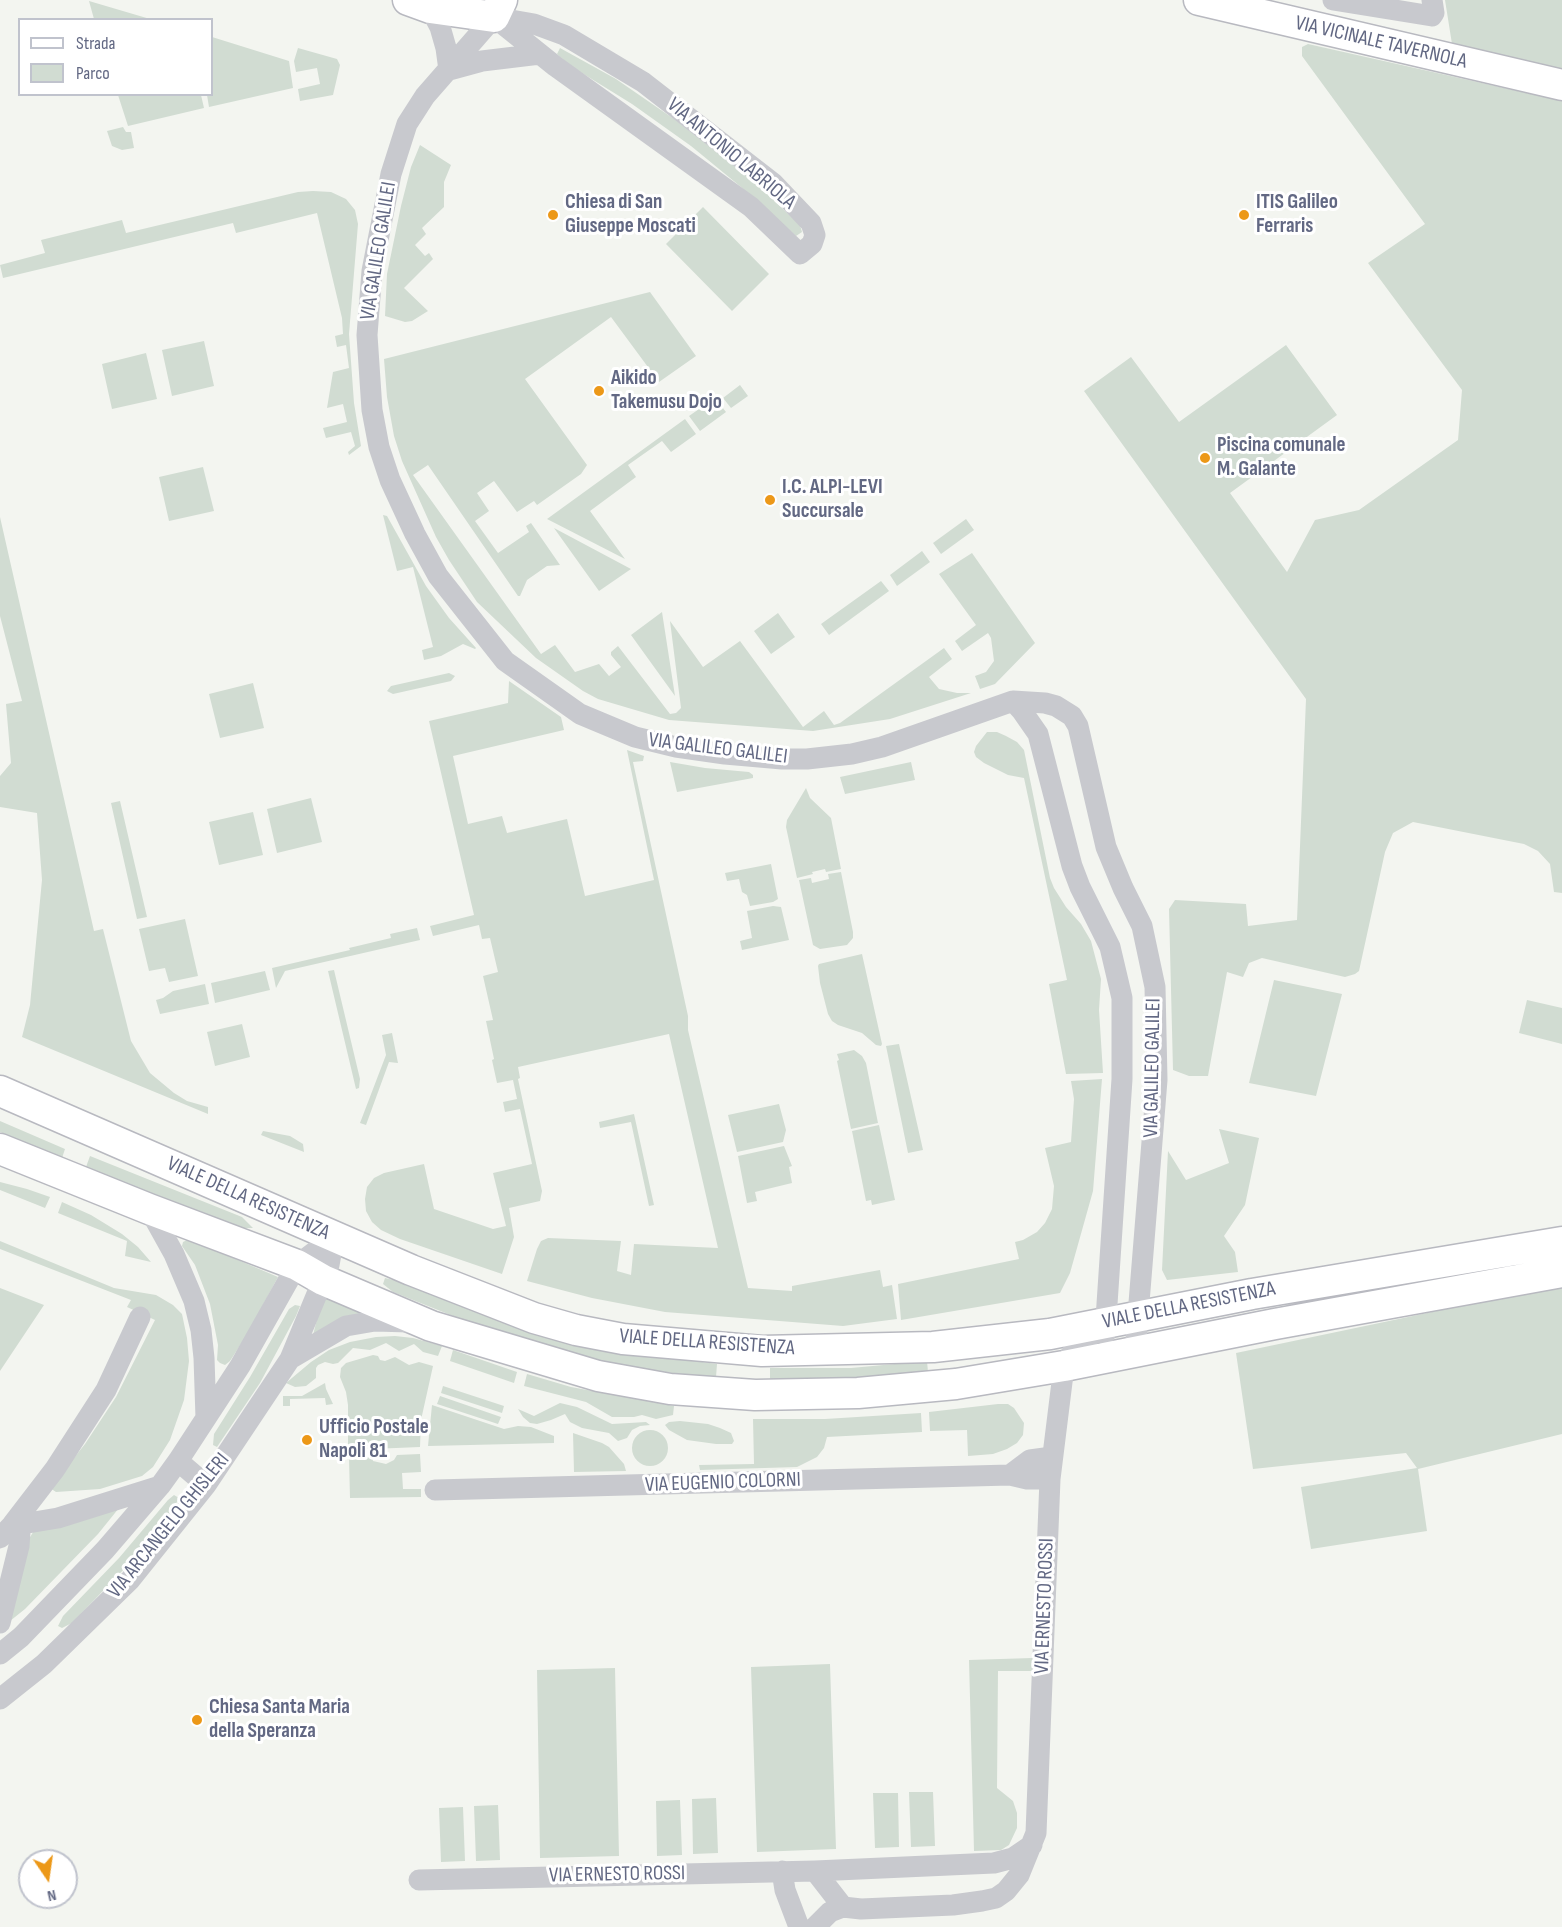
<!DOCTYPE html>
<html>
<head>
<meta charset="utf-8">
<style>
  body { margin:0 }
  #map { position:relative; width:1562px; height:1927px; overflow:hidden; background:#f3f5f0; font-family:"Sofia Sans Condensed",sans-serif }
  canvas { display:block }
  .legend { position:absolute; left:18px; top:18px; width:195px; height:78px; box-sizing:border-box; background:#fff; border:2px solid #c0c3cd; margin:0; padding:8px 10px; list-style:none; font-size:18px; color:#626883 }
  .legend li { display:flex; align-items:center; gap:12px; height:30px }
  .legend b { width:30px; border:2px solid #c0c3cd }
  .north { position:absolute; left:18px; top:1849px; width:60px; height:60px; box-sizing:border-box; background:#fff; border:2px solid #c0c3cd; border-radius:50%; rotate:167deg; font-size:16px; font-weight:700; line-height:24px; text-align:center; color:#626883 }
  .north::after { content:''; display:block; margin:auto; width:21px; height:27px; background:#ec9818; clip-path:polygon(50% 0,100% 100%,50% 72%,0 100%) }
</style>
</head>
<body>
<div id="map">
<canvas width="1562" height="1927"></canvas>
<ul class="legend">
<li><b style="height:8px;background:#fff"></b>Strada</li>
<li><b style="height:16px;background:#d1dcd2"></b>Parco</li>
</ul>
<div class="north">N</div>
</div>
<script>
const ctx = document.querySelector('canvas').getContext('2d');
ctx.lineJoin = 'round';
function fillPath(path, color) { ctx.fillStyle = color; ctx.fill(path, 'evenodd'); }
const shape = rows => new Path2D(rows.map(r => 'M' + r).join(''));
function stroke(path, color, width, dash) { ctx.strokeStyle = color; ctx.lineWidth = width; ctx.lineCap = dash ? 'butt' : 'round'; ctx.setLineDash(dash || []); ctx.stroke(path); }
function drawText(font, color, halo, rows, align = 'center') {
  ctx.font = font + ' "Sofia Sans Condensed",sans-serif'; ctx.lineWidth = 6; ctx.setLineDash([]); ctx.textBaseline = 'middle'; ctx.strokeStyle = halo; ctx.fillStyle = color; for (const [text, x, y, turn = 0] of rows) {
    ctx.save(); ctx.translate(x, y); ctx.rotate((+turn || 0) * Math.PI / 180); ctx.textAlign = isNaN(turn) ? turn : align; if (halo) ctx.strokeText(text, 0, 0); ctx.fillText(text, 0, 0); ctx.restore();
  }
}
const green = shape([
  [1445,0,1562,0,1562,69,1452,44],
  [89,1,150,19,94,19],
  [212,37,289,61,293,88,209,107,207,95,212,94],
  [1308,44,1562,101,1562,893,1554,892,1550,864,1538,851,1524,844,1413,822,1393,833,1385,852,1359,971,1355,974,1345,977,1262,958,1249,963,1243,977,1227,972,1208,1076,1189,1076,1173,1070,1169,909,1175,900,1246,904,1248,926,1297,920,1306,699,1084,391,1131,357,1179,422,1286,345,1337,415,1230,493,1287,572,1315,520,1359,510,1458,440,1462,390,1368,263,1425,224,1302,56,1302,47],
  [298,48,337,59,340,65,333,95,300,101,298,89,320,84,317,68,296,72,294,61],
  [560,48,616,79,674,119,750,178,800,225,802,232,796,236,741,187,691,146,632,104,569,65,557,54],
  [118,95,201,95,204,108,128,126],
  [123,127,126,132,131,132,134,148,122,150,112,146,107,131],
  [420,145,451,165,444,182,444,207,422,228,426,234,415,245,425,256,429,253,433,259,404,288,428,311,412,321,405,322,385,316,387,274,401,206,411,167],
  [313,191,331,192,346,199,355,210,358,224,349,334,354,403,361,446,349,455,348,452,355,446,351,432,326,438,323,428,347,422,343,404,327,408,333,372,349,368,346,345,337,347,335,336,343,334,342,318,317,213,236,233,233,223,3,278,0,265,45,253,41,240,122,220,126,233,298,192],
  [703,207,769,274,732,311,666,244],
  [650,292,696,356,659,382,611,317,525,379,587,465,581,474,537,505,534,501,517,512,494,481,477,493,489,511,475,521,498,553,529,532,526,526,531,523,560,565,547,566,527,580,520,596,518,596,428,465,413,475,541,654,555,645,575,672,599,664,609,676,621,667,611,655,611,652,618,646,670,714,676,713,681,708,670,621,703,667,740,641,803,727,824,711,834,725,840,723,944,648,952,659,929,677,939,689,957,693,971,693,890,719,813,731,669,720,598,699,583,691,536,658,477,602,449,560,436,537,402,461,394,436,387,397,384,359],
  [204,341,214,386,172,396,162,350],
  [146,353,157,399,112,409,102,364],
  [740,385,748,396,731,408,723,398],
  [715,398,726,412,700,431,689,416],
  [685,419,696,434,671,452,662,441,628,465,636,477,590,511,625,559,547,519],
  [203,467,214,511,169,521,159,477],
  [383,515,387,516,426,586,449,618,476,648,475,649,463,644,441,656,424,660,422,650,433,647,413,567,397,571],
  [0,517,94,931,103,929,131,1041,150,1073,174,1093,187,1101,208,1107,208,1114,22,1037,30,1005,42,880,37,813,0,807,0,776,11,763,6,704,22,701,0,616],
  [966,519,974,530,941,554,933,543],
  [554,528,631,569,599,591],
  [922,551,930,562,897,586,890,575],
  [972,553,1035,643,995,684,980,689,975,676,986,672,994,661,991,638,988,633,962,651,955,641,976,625,939,574],
  [881,581,889,591,829,635,821,624],
  [662,612,675,696,631,635],
  [778,613,795,637,771,654,754,631],
  [449,673,455,676,451,681,393,694,387,691,391,686],
  [509,681,561,717,564,730,453,756,468,824,502,816,507,833,567,819,585,896,654,880,627,750,644,756,643,761,633,762,688,1016,688,1030,748,1288,792,1291,792,1286,880,1270,883,1287,892,1285,897,1319,843,1326,665,1312,592,1298,527,1281,537,1249,541,1241,548,1238,621,1241,617,1271,631,1275,634,1244,718,1248,669,1034,518,1067,520,1078,518,1079,542,1191,540,1201,509,1208,514,1237,502,1274,400,1239,381,1230,372,1222,366,1211,365,1199,367,1187,374,1178,384,1173,424,1164,434,1209,493,1229,506,1226,493,1173,532,1164,520,1109,505,1112,503,1102,517,1099,513,1080,497,1083,492,1060,494,1059,486,1021,493,1020,483,976,498,972,490,938,482,939,479,925,433,936,430,926,474,915,429,721,508,703],
  [253,683,264,728,220,738,209,694],
  [987,732,997,732,1006,736,1017,742,1024,750,1050,878,1054,888,1066,907,1081,924,1091,941,1101,979,1099,1010,1103,1073,1066,1074,1049,984,1067,980,1024,778,1008,775,984,763,976,757,974,752,976,746],
  [670,762,705,768,749,772,753,775,753,778,677,792],
  [911,762,915,780,845,794,840,777],
  [806,788,810,798,831,818,841,869,826,872,825,869,812,872,813,874,797,878,786,827,787,820],
  [311,798,322,842,277,853,267,809],
  [120,801,147,917,137,919,111,803],
  [253,812,263,855,219,865,209,822],
  [771,864,778,899,773,902,750,906,747,895,742,892,739,879,727,881,725,873],
  [841,872,853,932,853,938,847,945,820,949,813,945,799,880,811,878,812,883,829,879,828,874],
  [773,906,781,907,789,940,742,950,740,941,752,938,747,911],
  [185,919,198,976,169,982,165,968,149,971,139,929],
  [417,928,420,940,285,971,276,988,272,968,350,950,349,948,391,938,390,934],
  [862,954,882,1044,881,1046,876,1045,862,1033,838,1025,832,1021,828,1014,820,983,818,966,819,964],
  [334,970,360,1079,359,1088,356,1089,328,971],
  [265,971,270,990,215,1003,211,983],
  [1274,980,1342,994,1316,1096,1249,1083],
  [205,984,209,1004,160,1014,156,1000,163,998,173,991],
  [1527,1000,1562,1008,1562,1044,1519,1033],
  [242,1024,250,1057,215,1066,207,1032],
  [392,1033,398,1063,389,1062,366,1125,360,1123,386,1055,382,1035],
  [899,1044,923,1150,908,1153,886,1046],
  [854,1050,862,1056,866,1063,878,1123,851,1129,837,1061,839,1060,837,1054],
  [1102,1079,1093,1191,1070,1273,1060,1293,901,1320,898,1284,1019,1259,1015,1242,1023,1240,1037,1232,1045,1223,1052,1209,1054,1186,1045,1148,1071,1142,1074,1099,1071,1081],
  [779,1104,786,1130,783,1142,737,1152,728,1115],
  [634,1114,654,1205,649,1206,631,1122,600,1128,599,1122],
  [0,1121,65,1149,62,1158,0,1132],
  [879,1125,895,1200,872,1205,871,1200,866,1201,852,1131],
  [1219,1129,1259,1138,1245,1205,1224,1236,1235,1252,1238,1272,1167,1280,1162,1270,1168,1151,1186,1180,1229,1163],
  [263,1131,290,1136,303,1144,304,1152,261,1135],
  [784,1146,792,1166,789,1167,792,1183,755,1192,757,1201,747,1203,738,1156],
  [90,1156,242,1217,253,1228,236,1228,86,1167],
  [0,1182,27,1189,50,1197,45,1208,0,1190],
  [62,1202,91,1215,122,1234,138,1247,151,1262,125,1256,127,1241,58,1213],
  [187,1240,191,1240,278,1277,248,1333,230,1361,225,1365,220,1363,217,1360,218,1345,210,1304,195,1265,182,1246,183,1242],
  [0,1241,114,1288,156,1295,173,1305,182,1314,187,1338,189,1361,184,1400,170,1440,153,1467,142,1476,100,1489,56,1492,50,1488,85,1444,116,1397,155,1320,127,1307,131,1300,0,1249],
  [385,1278,398,1281,466,1308,538,1332,613,1350,717,1364,716,1377,693,1376,611,1364,463,1320,393,1292,383,1284],
  [1562,1287,1562,1434,1418,1469,1427,1531,1311,1549,1301,1487,1417,1468,1406,1453,1253,1469,1236,1353,1518,1294],
  [0,1288,44,1305,0,1371],
  [323,1295,370,1315,313,1335],
  [295,1305,300,1306,296,1316,260,1383,217,1447,213,1445,214,1434,250,1377,289,1309],
  [395,1336,413,1338,442,1346,438,1356,423,1352,414,1344,399,1351,386,1343,370,1350,353,1348,338,1363,333,1364,325,1362,318,1365,316,1368,316,1378,306,1386,295,1387,286,1383,311,1362,329,1350,350,1342,376,1337],
  [453,1350,517,1372,514,1383,450,1361],
  [373,1355,378,1356,380,1360,385,1361,395,1357,409,1365,419,1362,433,1366,421,1420,420,1447,348,1450,348,1405,346,1392,340,1377,341,1368,346,1363],
  [927,1361,928,1372,852,1380,770,1381,770,1368,851,1368],
  [527,1374,571,1387,674,1406,673,1415,656,1419,642,1415,634,1417,612,1417,586,1402,524,1386],
  [325,1383,326,1389,333,1404,326,1405,325,1398,290,1399,290,1406,283,1406,283,1396,302,1396],
  [443,1386,504,1406,502,1413,441,1393],
  [440,1396,501,1417,498,1424,437,1404],
  [560,1403,577,1407,612,1424,646,1422,650,1425,640,1426,632,1430,627,1438,618,1441,609,1433,582,1428,570,1422,565,1414,551,1420,537,1424,530,1423,523,1417,518,1409,534,1416],
  [998,1404,1008,1404,1014,1408,1024,1423,1023,1435,1017,1443,1007,1449,993,1454,968,1456,967,1430,930,1431,929,1412],
  [432,1405,504,1429,518,1426,531,1427,554,1436,554,1443,428,1446],
  [921,1413,922,1432,827,1437,824,1448,817,1457,797,1467,700,1470,699,1465,754,1464,753,1419,825,1419],
  [680,1421,708,1424,720,1428,731,1433,734,1441,732,1444,716,1444,687,1440,669,1430,665,1425,669,1422],
  '632 1448a18 18 0 1 1 36 0a18 18 0 1 1-36 0Z',
  [573,1433,602,1443,609,1447,624,1464,626,1471,574,1472],
  [420,1454,421,1472,402,1473,403,1489,421,1489,421,1497,350,1498,349,1457,372,1457,373,1461,386,1464,394,1460,397,1455],
  [174,1495,179,1498,171,1513,127,1566,72,1623,62,1628,58,1626,63,1616,119,1558,168,1500],
  [119,1508,98,1534,25,1609,10,1621,27,1542,35,1529],
  [1032,1658,1032,1671,998,1671,997,1788,1013,1801,1017,1813,1017,1828,1009,1845,1001,1850,974,1851,969,1660],
  [830,1664,836,1849,757,1852,751,1667],
  [615,1668,619,1856,540,1858,537,1670],
  [909,1792,933,1792,935,1846,911,1847],
  [873,1793,898,1793,899,1847,875,1848],
  [716,1798,718,1853,693,1854,692,1799],
  [680,1800,682,1855,657,1856,656,1801],
  [498,1805,500,1860,476,1861,474,1806],
  [463,1807,465,1861,441,1862,439,1808]
]);
const street = shape([
  [1333,0,1432,16,1434,13,1432,0],
  [430,8,440,27,446,48,449,70],
  [485,8,494,17,555,66,751,207,800,254,812,244,815,235,811,223,773,183,643,82,564,35,534,24,494,17],
  [494,17,425,96,407,124,391,174,372,271,367,335,372,410,379,447,390,480,415,534,438,576,505,661,580,714,635,737,676,747,725,754,782,759,807,759,852,754,882,747,1013,701,1045,703,1056,706,1072,716,1078,726,1106,847,1123,888,1142,926,1155,987,1157,1080,1135,1352],
  [449,70,482,61,540,54],
  [1013,701,1022,711,1038,734,1072,866,1080,887,1110,947,1122,998,1122,1079,1105,1334],
  [149,1209,174,1254,194,1301,201,1330,204,1358,206,1418],
  [290,1359,346,1326,375,1321,409,1322],
  [178,1461,206,1485],
  [1010,1475,1030,1460,1052,1457],
  [435,1490,1010,1475,1027,1479,1050,1479],
  [19,1517,28,1523,58,1518,160,1486],
  [0,1538,12,1525,55,1469,106,1390,140,1317],
  [0,1623,19,1546,20,1532,12,1525],
  [0,1654,21,1637,105,1550,160,1486,178,1461,240,1366,297,1265,334,1237],
  [0,1699,44,1664,130,1580,206,1485,290,1359,329,1265,334,1237],
  [782,1871,785,1890,799,1927],
  [815,1871,843,1907],
  [419,1880,815,1871,994,1863,1013,1858,1032,1845],
  [815,1927,830,1912,843,1907,861,1909,953,1905,982,1901,996,1898,1006,1891,1019,1875,1036,1833,1050,1479,1064,1366,1072,1353,1103,1324]
]);
const secondary = shape([
  [408,0,430,8,494,17,502,0],
  [1199,0,1562,85],
  [0,1091,411,1270,534,1318,576,1330,623,1339,762,1351,933,1347,1050,1334,1252,1294,1562,1242],
  [0,1149,149,1209,297,1265,323,1280,431,1326,598,1376,670,1389,755,1395,858,1393,956,1384,1064,1366,1275,1324,1562,1272]
]);
const markers = [
  [553,215,6,"#ec9818"],
  [1244,215,6,"#ec9818"],
  [599,391,6,"#ec9818"],
  [1205,458,6,"#ec9818"],
  [770,500,6,"#ec9818"],
  [307,1440,6,"#ec9818"],
  [197,1720,6,"#ec9818"]
];
const streetNames = [
  ["VIA VICINALE TAVERNOLA",1381,43,13],
  ["VIA ANTONIO LABRIOLA",731,154,40],
  ["VIA GALILEO GALILEI",379,251,-81],
  ["VIA GALILEO GALILEI",718,749,7],
  ["VIA GALILEO GALILEI",1153,1068,-89],
  ["VIALE DELLA RESISTENZA",248,1199,24],
  ["VIALE DELLA RESISTENZA",1189,1306,-11],
  ["VIALE DELLA RESISTENZA",707,1343,4],
  ["VIA EUGENIO COLORNI",723,1483,-2],
  ["VIA ARCANGELO GHISLERI",169,1526,-51],
  ["VIA ERNESTO ROSSI",1045,1606,-88],
  ["VIA ERNESTO ROSSI",617,1875,-1]
];
const poiNames = [
  ["Chiesa di San",565,203],
  ["Giuseppe Moscati",565,227],
  ["ITIS Galileo",1256,203],
  ["Ferraris",1256,227],
  ["Aikido",611,379],
  ["Takemusu Dojo",611,403],
  ["Piscina comunale",1217,446],
  ["M. Galante",1217,470],
  ["I.C. ALPI-LEVI",782,488],
  ["Succursale",782,512],
  ["Ufficio Postale",319,1428],
  ["Napoli 81",319,1452],
  ["Chiesa Santa Maria",209,1708],
  ["della Speranza",209,1732]
];
fillPath(green, '#d1dcd2');
stroke(secondary, '#b8b9c0', 33);
stroke(street, '#c8c9ce', 21);
stroke(secondary, '#fff', 30);
for (const [x, y, r, color] of markers) { const dot = new Path2D(); dot.arc(x, y, r, 0, 2 * Math.PI); ctx.fillStyle = color; ctx.fill(dot); stroke(dot, '#fff', 2); }
drawText('21px', '#626883', '#fff', streetNames);
drawText('bold 21px', '#626883', '#fff', poiNames, 'left');
</script>
</body>
</html>
